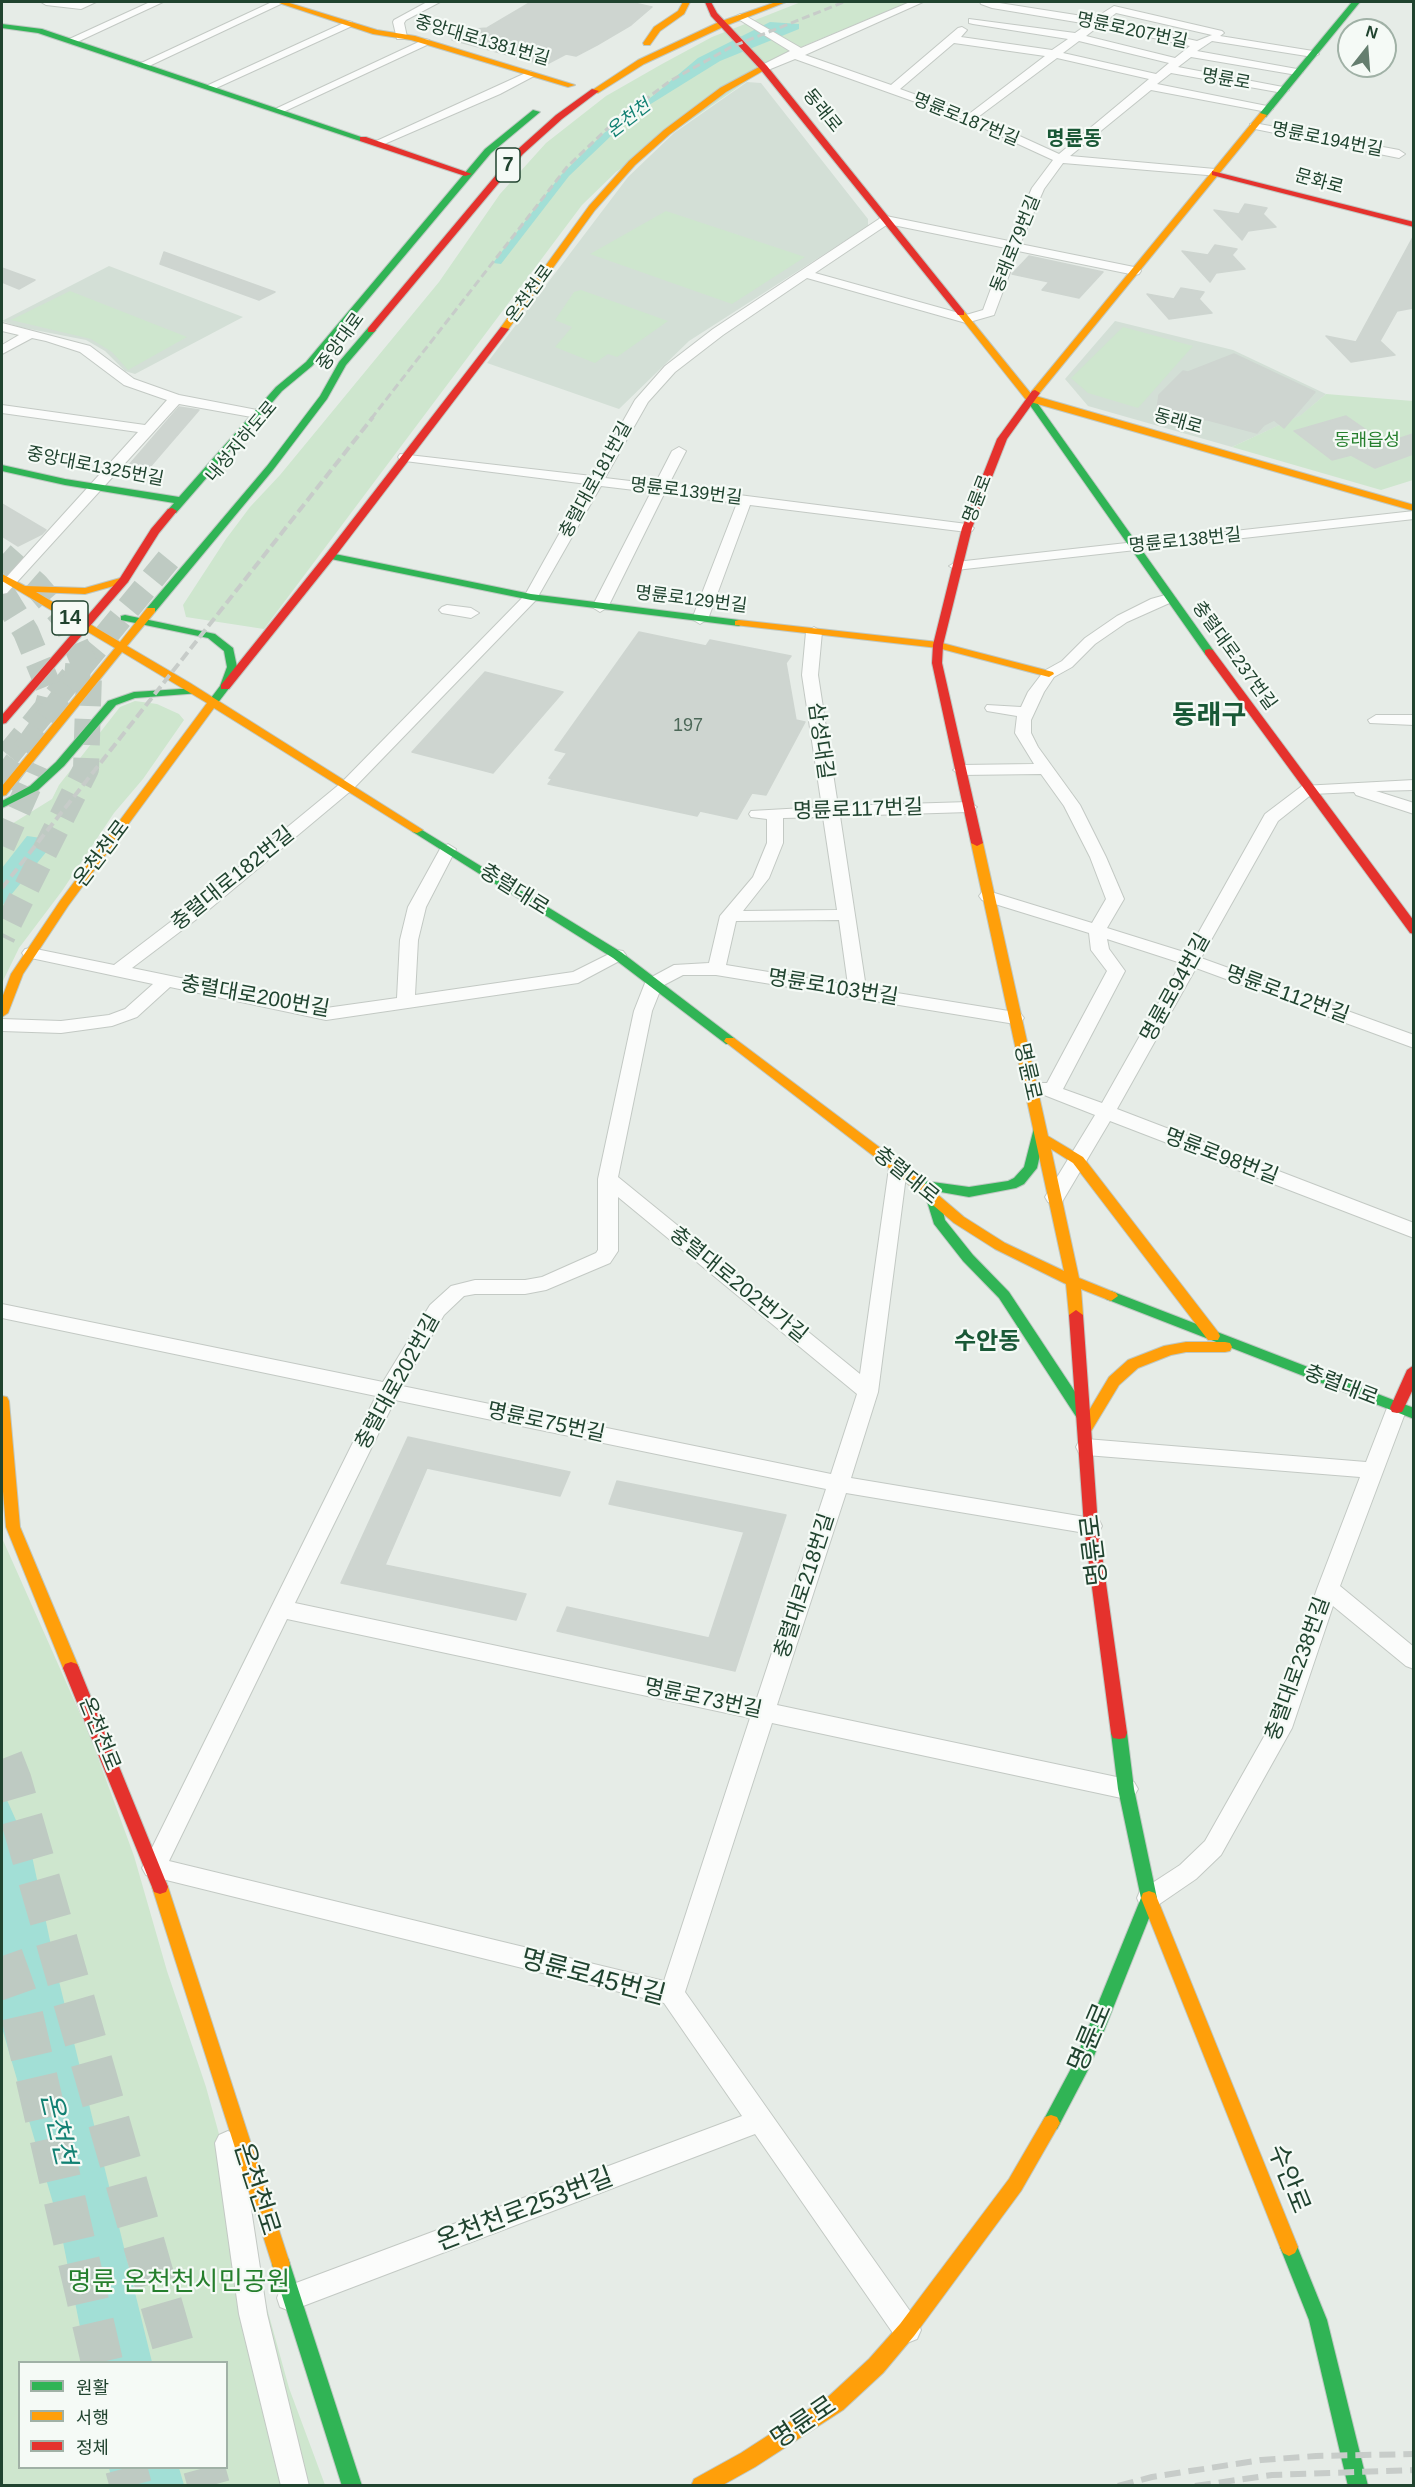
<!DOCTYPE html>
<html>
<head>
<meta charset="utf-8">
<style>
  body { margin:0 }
  #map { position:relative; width:1415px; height:2487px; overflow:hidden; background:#e6ece7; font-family:Helvetica,"Noto Sans KR",sans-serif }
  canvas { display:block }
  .frame { position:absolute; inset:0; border:3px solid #20432f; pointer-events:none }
  .legend { position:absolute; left:18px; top:2361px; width:210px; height:108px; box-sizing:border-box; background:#f5faf6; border:2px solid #a0b1a6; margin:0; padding:8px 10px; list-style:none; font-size:18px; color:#20432f }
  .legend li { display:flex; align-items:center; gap:12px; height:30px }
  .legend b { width:30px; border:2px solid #a0b1a6 }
  .north { position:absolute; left:1337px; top:18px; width:60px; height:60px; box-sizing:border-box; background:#f5faf6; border:2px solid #a0b1a6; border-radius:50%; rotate:17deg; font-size:16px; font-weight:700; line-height:24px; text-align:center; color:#20432f }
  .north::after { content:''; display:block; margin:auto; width:21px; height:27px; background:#657e6f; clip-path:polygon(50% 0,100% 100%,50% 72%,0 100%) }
</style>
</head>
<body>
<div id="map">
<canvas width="1415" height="2487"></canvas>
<div class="frame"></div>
<ul class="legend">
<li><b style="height:8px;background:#30b455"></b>원활</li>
<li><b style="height:8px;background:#ff9f0a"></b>서행</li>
<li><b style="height:8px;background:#e5322d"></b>정체</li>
</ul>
<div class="north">N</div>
</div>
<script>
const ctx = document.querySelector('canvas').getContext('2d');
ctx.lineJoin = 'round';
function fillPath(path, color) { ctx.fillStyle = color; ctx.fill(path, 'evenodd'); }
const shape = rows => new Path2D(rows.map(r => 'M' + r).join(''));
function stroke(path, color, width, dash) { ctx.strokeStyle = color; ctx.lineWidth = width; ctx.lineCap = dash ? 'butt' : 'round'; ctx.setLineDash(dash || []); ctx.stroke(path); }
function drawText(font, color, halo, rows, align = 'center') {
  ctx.font = font + ' Helvetica,"Noto Sans KR",sans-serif'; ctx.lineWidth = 4.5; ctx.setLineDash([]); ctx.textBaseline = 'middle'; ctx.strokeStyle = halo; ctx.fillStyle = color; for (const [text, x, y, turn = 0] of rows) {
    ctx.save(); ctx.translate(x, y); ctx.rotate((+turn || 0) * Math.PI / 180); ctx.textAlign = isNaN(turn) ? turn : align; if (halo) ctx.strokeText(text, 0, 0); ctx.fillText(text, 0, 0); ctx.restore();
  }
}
const built = shape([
  [747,82,761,83,868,219,868,226,689,341,619,409,487,363,628,177,674,133],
  [109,266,243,317,135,374,125,371,105,351,86,340,19,327,2,321],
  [1115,321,1233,350,1326,394,1302,415,1232,447,1088,406,1065,379]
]);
const green = shape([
  [801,2,909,2,789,52,616,172,582,205,264,629,186,617,183,605,226,539,250,507,280,475,439,282,500,194,546,143,606,96,662,64,712,37],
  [666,211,805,257,732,304,590,254],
  [581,290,668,321,617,357,608,354,595,363,555,347,572,327,555,320,574,292],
  [70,291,187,337,128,370,112,352,91,339,11,320],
  [1123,327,1193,346,1138,408,1088,393,1071,378],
  [1326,394,1413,401,1413,480,1381,490,1232,447,1301,415],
  [135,701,157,704,179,714,184,720,143,779,114,813,62,891,19,948,2,983,2,830,52,799,59,785,120,707],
  [2,1538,90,1736,134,1856,167,1971,206,2087,289,2388,325,2485,2,2485],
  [20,2362,226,2362,226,2468,20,2468]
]);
const water = shape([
  [770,22,799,24,799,29,720,61,633,115,569,176,501,264,493,263,561,175,604,133,654,95,698,58],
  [27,836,56,840,2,906,2,868],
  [2,1789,32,1856,56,1969,152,2362,87,2362,60,2227,2,2028],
  [109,2468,179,2468,184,2485,113,2485]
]);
const building = shape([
  [531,2,630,2,652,7,631,25,597,45,576,56,566,54,545,65,452,40,475,29,487,28,531,2],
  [1245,204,1267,208,1263,214,1276,227,1248,231,1242,240,1214,210,1239,214,1245,204],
  [1413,237,1413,308,1397,311,1380,341,1395,355,1351,362,1326,336,1356,342,1413,237],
  [1215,245,1237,249,1232,255,1245,269,1216,273,1210,282,1182,251,1208,255,1215,245],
  [164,252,275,292,259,300,160,264,164,252],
  [1029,256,1103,272,1079,298,1042,290,1049,282,1012,274,1029,256],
  [2,268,35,280,19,289,2,282,2,268],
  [1181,288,1204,292,1199,299,1212,313,1169,319,1147,294,1174,299,1181,288],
  [1234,354,1315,392,1284,428,1274,420,1264,425,1257,433,1208,420,1156,416,1159,395,1183,371,1188,372,1234,354],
  [179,407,199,410,143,475,123,472,179,407],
  [1346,416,1385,443,1413,434,1413,454,1375,468,1351,455,1332,460,1294,431,1346,416],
  [2,504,46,530,42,534,18,546,2,536,2,504],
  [639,632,706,646,710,640,791,656,786,663,796,720,805,722,766,795,752,793,737,819,700,811,697,816,548,784,552,779,549,778,567,753,555,750,639,632],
  [485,672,563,692,493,773,412,752,485,672],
  [408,1437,570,1472,560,1496,427,1468,385,1565,526,1594,516,1620,341,1583,408,1437],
  [617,1481,786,1515,735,1671,557,1631,567,1607,709,1638,744,1532,609,1504,617,1481]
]);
const primaryTunnel = shape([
  [8,755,176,550]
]);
const highwayTunnelFar1 = shape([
  [2,555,36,585,65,619,89,675,86,769,2,937],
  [2,593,26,632,51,693,48,705],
  [2,783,77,678,79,656],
  [2,846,38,765]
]);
const highwayTunnel = shape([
  [2,1759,11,1782,178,2362],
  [2,1956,20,2006,102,2362],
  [126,2468,131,2486],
  [204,2468,209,2486]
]);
const street = shape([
  [41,2,80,3,96,2,81,9,46,5,41,2],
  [150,2,163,2,75,43,71,44,65,41,150,2],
  [272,2,285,2,147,67,139,67,137,65,272,2],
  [427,2,440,2,406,20,404,23,407,37,405,39,397,39,393,22,394,20,427,2],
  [910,2,923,2,805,55,891,85,958,28,962,27,967,30,961,37,1052,50,1068,39,973,24,969,23,969,19,1075,33,1088,24,992,8,981,4,980,2,993,2,1095,18,1114,6,1222,31,1224,33,1220,36,1313,51,1319,54,1313,57,1212,41,1197,51,1297,69,1303,72,1297,75,1191,57,1178,67,1283,87,1289,90,1283,93,1171,73,1157,84,1267,106,1273,109,1267,112,1151,90,1070,156,1215,169,1219,170,1219,176,1063,163,1044,189,1020,244,1139,268,1141,271,1139,274,1135,275,1018,251,994,315,966,323,807,278,723,335,675,372,648,402,605,478,655,484,672,451,679,447,686,451,668,486,967,524,974,528,972,531,967,532,750,505,708,619,700,624,692,619,737,503,664,494,608,607,600,612,592,607,651,492,601,486,536,600,353,789,206,912,132,968,326,1008,397,998,400,940,408,907,440,849,448,844,456,849,426,907,418,940,415,995,573,972,617,950,623,951,626,955,623,959,578,983,326,1020,170,987,137,1017,112,1026,61,1033,2,1031,2,1019,61,1021,109,1015,125,1009,153,984,31,958,25,957,22,953,25,949,31,948,114,965,194,904,341,783,525,595,587,484,405,461,400,460,398,457,400,454,592,476,635,400,665,366,713,329,882,217,886,216,1009,241,1032,188,1053,160,966,120,795,59,768,70,760,70,760,66,790,51,735,17,740,14,744,15,801,48,910,2],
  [1116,13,1212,35,1197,41,1106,21,1116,13],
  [1099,26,1190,46,1175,58,1086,36,1099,26],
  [1079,41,1169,63,1156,74,1063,53,1079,41],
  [954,43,1045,56,969,114,900,89,954,43],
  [1057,58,1149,79,1059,154,978,117,1057,58],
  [888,224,1006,248,983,310,966,315,815,273,888,224],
  [348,21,352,22,352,26,214,89,206,89,204,87,348,21],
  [425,39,429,40,429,44,283,112,279,113,273,110,425,39],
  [530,71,536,74,534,76,500,94,382,145,374,145,372,143,530,71],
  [1254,123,1399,150,1405,154,1399,158,1250,128,1250,124,1254,123],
  [2,323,90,346,134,379,179,395,257,410,264,414,257,418,179,404,7,593,2,594,2,582,138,432,2,413,2,405,145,425,167,400,124,385,80,352,46,341,32,338,2,354,2,345,19,335,2,331,2,323],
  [1414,511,1414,519,956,570,949,566,956,562,1414,511],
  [1169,594,1176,598,1174,601,1127,622,1095,644,1072,667,1054,677,1044,692,1031,720,1031,733,1038,747,1080,805,1106,857,1124,899,1107,928,1187,953,1265,814,1302,786,1414,780,1414,790,1376,791,1414,803,1414,814,1356,795,1354,792,1312,794,1278,821,1201,958,1414,1035,1414,1048,1196,968,1117,1109,1414,1223,1414,1238,1110,1121,1062,1202,1055,1204,1048,1202,1045,1197,1095,1115,1034,1091,1032,1087,1034,1083,1047,1083,1107,971,1091,950,1089,933,982,900,979,896,982,892,988,891,1092,923,1106,899,1090,857,1064,806,1041,774,961,775,953,770,961,765,1034,764,1015,733,1017,716,987,711,985,708,987,705,1021,707,1028,692,1044,671,1062,661,1085,638,1117,616,1151,599,1169,594],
  [1107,939,1181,963,1102,1103,1063,1089,1125,971,1109,949,1107,939],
  [447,605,471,608,479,613,471,618,442,613,439,610,442,607,447,605],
  [814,627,822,632,818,675,838,806,969,802,977,807,969,812,840,816,866,988,1015,1012,1021,1014,1024,1018,1021,1022,1015,1024,716,975,683,975,662,986,652,1011,618,1177,860,1374,889,1168,891,1163,898,1162,905,1163,907,1168,878,1392,851,1478,1091,1518,1099,1520,1102,1526,1099,1532,1091,1534,846,1493,777,1705,1126,1779,1134,1782,1138,1789,1134,1796,1126,1799,772,1723,685,1992,917,2321,921,2330,917,2339,907,2343,897,2339,755,2134,290,2311,280,2307,277,2298,280,2289,742,2116,664,2003,146,1875,142,1868,376,1396,2,1318,2,1304,383,1382,430,1305,451,1286,475,1280,525,1280,542,1277,596,1253,598,1250,598,1179,634,1011,645,983,648,979,674,965,709,963,720,916,753,877,767,843,767,819,751,817,749,814,751,811,822,807,802,675,806,632,814,627],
  [823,817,837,910,743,911,769,878,783,843,783,818,823,817],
  [839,920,848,985,726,965,736,921,839,920],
  [618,1197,857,1394,831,1474,402,1386,444,1315,464,1296,475,1294,525,1294,546,1290,610,1263,618,1251,618,1197],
  [395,1400,826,1489,756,1701,295,1603,395,1400],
  [287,1619,750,1718,664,1981,169,1861,287,1619],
  [1376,715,1414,715,1414,725,1370,723,1368,720,1376,715],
  [1397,1400,1404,1403,1407,1408,1340,1586,1414,1647,1414,1669,1406,1666,1333,1606,1292,1728,1221,1855,1196,1879,1158,1905,1149,1908,1140,1905,1137,1898,1140,1891,1180,1865,1205,1841,1270,1726,1317,1589,1360,1477,1086,1455,1079,1453,1076,1447,1079,1441,1086,1439,1366,1462,1387,1408,1390,1403,1397,1400],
  [228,2131,237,2135,241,2143,267,2314,309,2486,281,2486,239,2314,215,2143,219,2135,228,2131]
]);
const fast = shape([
  [1352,2,1360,2,1266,117,1260,117,1260,113,1352,2],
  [2,24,42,29,367,139,360,141,38,33,2,28,2,24],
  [533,110,540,112,491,153,312,366,282,391,176,513,168,513,167,511,174,503,65,485,2,471,2,465,65,479,179,497,276,387,306,362,485,149,533,110],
  [368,328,376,330,346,365,327,399,273,470,155,612,147,612,147,608,267,466,320,396,339,362,368,328],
  [1027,397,1033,397,1213,650,1213,654,1205,654,1027,401,1027,397],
  [330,553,531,594,739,620,744,623,739,626,531,600,326,558,326,554,330,553],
  [125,615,215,634,233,648,237,667,230,687,217,704,209,704,208,702,220,686,227,667,224,651,208,638,121,620,121,616,125,615],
  [196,688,201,691,200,693,135,698,116,705,64,766,38,790,2,808,2,801,30,786,56,762,108,701,134,692,196,688],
  [417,827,621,952,734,1038,736,1041,734,1044,726,1044,613,958,413,832,411,830,417,827],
  [1040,1124,1046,1128,1037,1168,1024,1184,1016,1188,969,1197,918,1188,911,1184,918,1180,969,1187,1008,1181,1014,1178,1024,1167,1034,1128,1040,1124],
  [933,1193,940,1198,945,1220,973,1255,1009,1292,1087,1410,1089,1414,1087,1418,1077,1418,999,1298,963,1261,934,1224,926,1198,933,1193],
  [1111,1291,1414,1408,1414,1419,1106,1299,1104,1296,1111,1291],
  [1119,1727,1125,1728,1127,1733,1134,1789,1157,1898,1090,2066,1057,2129,1051,2131,1045,2129,1042,2123,1074,2063,1141,1898,1118,1789,1111,1733,1113,1728,1119,1727],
  [1289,2238,1295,2241,1327,2320,1368,2486,1348,2486,1309,2320,1280,2247,1283,2241,1289,2238],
  [281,2255,288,2258,290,2264,362,2486,342,2486,272,2264,274,2258,281,2255]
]);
const slow = shape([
  [276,2,286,2,377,30,415,36,575,85,568,87,411,40,373,34,276,2],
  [683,2,690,2,684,14,660,31,650,45,644,45,643,43,654,27,678,11,683,2],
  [776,2,786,2,725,26,644,64,598,93,591,91,638,60,719,22,776,2],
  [761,66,768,68,726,92,670,134,635,165,595,210,507,331,501,331,501,327,589,206,629,161,664,130,720,88,761,66],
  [1260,113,1267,115,1038,395,1032,395,1414,505,1414,511,1027,401,957,313,964,311,1032,395,1032,391,1260,113],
  [2,574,25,586,85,588,124,577,128,578,128,582,85,594,36,592,120,642,147,608,155,608,155,612,127,646,190,683,423,830,417,833,413,832,214,708,68,906,23,974,8,1013,2,1017,2,998,11,974,60,901,207,703,122,652,6,795,2,796,2,786,115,648,2,581,2,574],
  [739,620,938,642,1053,672,1054,674,1049,677,938,648,735,625,735,621,739,620],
  [977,840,983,843,1048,1136,1083,1157,1218,1332,1220,1336,1218,1340,1208,1340,1073,1163,1051,1149,1079,1278,1116,1293,1118,1296,1111,1301,1081,1289,1083,1315,1076,1320,1069,1315,1066,1284,995,1249,954,1223,893,1171,724,1041,726,1038,734,1038,903,1165,964,1217,1005,1243,1064,1271,971,843,977,840],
  [1186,1342,1225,1342,1230,1343,1232,1347,1230,1351,1225,1352,1186,1352,1171,1355,1138,1368,1119,1385,1090,1433,1080,1433,1078,1429,1109,1377,1128,1360,1164,1346,1186,1342],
  [2,1396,7,1397,9,1401,20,1527,79,1668,77,1672,71,1674,65,1672,63,1668,6,1527,2,1479,2,1396],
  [160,1880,166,1882,168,1887,290,2264,288,2270,281,2273,274,2270,272,2264,152,1887,154,1882,160,1880],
  [1149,1891,1155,1893,1157,1898,1298,2247,1295,2253,1289,2256,1283,2253,1280,2247,1141,1898,1143,1893,1149,1891],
  [1051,2115,1057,2117,1060,2123,1021,2191,914,2336,883,2373,843,2410,755,2467,721,2486,691,2486,694,2479,741,2453,829,2396,869,2359,900,2324,1009,2179,1045,2117,1051,2115]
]);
const jam = shape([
  [705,2,711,2,717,13,767,66,964,311,964,315,958,315,761,70,711,16,705,2],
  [592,89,599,91,562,119,523,154,374,332,368,332,368,328,517,150,556,115,592,89],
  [360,137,366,137,472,174,465,176,360,141,360,137],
  [1212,171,1414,222,1414,227,1212,175,1212,171],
  [501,327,509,329,334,558,229,689,221,689,221,685,326,554,501,327],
  [1035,390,1040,393,1007,439,972,528,943,645,942,663,983,843,977,846,971,843,932,663,933,645,962,528,997,439,1032,391,1035,390],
  [172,508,177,511,159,533,128,582,6,723,2,724,2,715,120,578,151,529,168,509,172,508],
  [1209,649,1213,650,1414,921,1414,934,1410,933,1205,654,1205,650,1209,649],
  [1076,1310,1083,1315,1098,1526,1127,1733,1125,1738,1119,1739,1113,1738,1111,1733,1084,1526,1069,1315,1076,1310],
  [1414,1365,1414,1387,1404,1408,1402,1412,1397,1413,1392,1412,1390,1408,1407,1370,1414,1365],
  [71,1662,77,1664,79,1668,168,1887,166,1892,160,1894,154,1892,152,1887,63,1668,65,1664,71,1662]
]);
const railFar2 = shape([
  [371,419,567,167,610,126,670,81,731,47,844,2]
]);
const railFar1 = shape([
  [2,888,373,417]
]);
const rail = shape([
  [1118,2486,1152,2477,1261,2460,1316,2456,1414,2454],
  [1195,2486,1272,2475,1414,2470]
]);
const farStreetnames = [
  ["명륜로207번길",1132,31,12],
  ["중앙대로1381번길",482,41,16],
  ["명륜로",1226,80,10],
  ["동래로",822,111,51],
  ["명륜로187번길",966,120,22],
  ["명륜로194번길",1327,140,11],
  ["문화로",1319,182,15],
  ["동래로79번길",1016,244,-68],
  ["온천천로",530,294,-54],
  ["중앙대로",341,342,-54],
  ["동래로",1178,422,16],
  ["내성지하도로",242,442,-50],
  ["중앙대로1325번길",95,467,11],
  ["충렬대로181번길",596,480,-61],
  ["명륜로139번길",686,492,7],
  ["명륜로",978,499,-69],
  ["명륜로138번길",1185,541,-6],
  ["명륜로129번길",691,600,7],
  ["충렬대로237번길",1234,656,54]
];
const farWaternames = [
  ["온천천",629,119,-38]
];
const farParknames = [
  ["동래읍성",1367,441]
];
const numberNames = [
  ["197",688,726]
];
const farQuarternames = [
  ["명륜동",1074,139]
];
const shields = [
  [508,165,24],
  [70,618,36]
];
const shieldNames = [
  ["7",508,165],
  ["14",70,618]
];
const streetNames = [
  ["삼성대길",820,741,82],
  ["명륜로117번길",858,810,-2],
  ["온천천로",102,854,-53],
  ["충렬대로182번길",233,879,-39],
  ["충렬대로",514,890,32],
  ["명륜로103번길",833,988,9],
  ["명륜로94번길",1176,988,-61],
  ["명륜로112번길",1287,995,20],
  ["충렬대로200번길",255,997,10],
  ["명륜로",1027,1072,77],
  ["명륜로98번길",1221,1157,21],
  ["충렬대로",906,1176,39],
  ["충렬대로202번가길",738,1285,39],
  ["충렬대로202번길",398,1382,-61],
  ["충렬대로",1341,1386,21],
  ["명륜로75번길",546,1423,12],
  ["충렬대로218번길",805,1586,-72],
  ["충렬대로238번길",1298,1669,-70],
  ["명륜로73번길",703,1699,12],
  ["온천천로",99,1734,68]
];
const quarterNames = [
  ["수안동",987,1342]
];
const nearStreetnames = [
  ["명륜로",1095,1550,-97],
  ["명륜로45번길",593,1978,15],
  ["명륜로",1091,2038,-67],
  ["수안로",1288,2179,68],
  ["온천천로",256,2189,72],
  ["온천천로253번길",525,2210,-21],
  ["명륜로",804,2423,-34]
];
const nearParknames = [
  ["명륜 온천천시민공원",179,2283]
];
const districtNames = [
  ["동래구",1209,717]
];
const nearWaternames = [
  ["온천천",57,2129,77]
];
fillPath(built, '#d3dfd6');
fillPath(green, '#cee6ce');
fillPath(water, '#a2dfd6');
fillPath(building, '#ced5d0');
stroke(building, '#ced5d0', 1.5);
stroke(primaryTunnel, '#becac2', 25, [25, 13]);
stroke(highwayTunnelFar1, '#becac2', 26, [26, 13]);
stroke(highwayTunnel, '#becac2', 42, [42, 21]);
stroke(street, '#c3c9c4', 2);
stroke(fast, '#bfc8c3', 2);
stroke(slow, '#bfc8c3', 2);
stroke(jam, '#bfc8c3', 2);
fillPath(street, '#fbfcfb');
fillPath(fast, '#30b455');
fillPath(slow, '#ff9f0a');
fillPath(jam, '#e5322d');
stroke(railFar2, '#c7ccc9', 3, [8, 4]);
stroke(railFar1, '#c7ccc9', 4, [10, 4.5]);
stroke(rail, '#c7ccc9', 6, [16, 8]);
drawText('18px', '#20432f', '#f5faf6', farStreetnames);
drawText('italic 18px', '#128173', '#f5faf6', farWaternames);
drawText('18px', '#257f2d', '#f5faf6', farParknames);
drawText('18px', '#4c6858', null, numberNames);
drawText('bold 20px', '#195836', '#f5faf6', farQuarternames);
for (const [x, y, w] of shields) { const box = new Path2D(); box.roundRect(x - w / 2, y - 17, w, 34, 4.5); ctx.fillStyle = '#f5faf6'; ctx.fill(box); stroke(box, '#20432f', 1.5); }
drawText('bold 20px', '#20432f', null, shieldNames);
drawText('21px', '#20432f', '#f5faf6', streetNames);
drawText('bold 24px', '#195836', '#f5faf6', quarterNames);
drawText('26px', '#20432f', '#f5faf6', nearStreetnames);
drawText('26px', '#257f2d', '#f5faf6', nearParknames);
drawText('bold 27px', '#195836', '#f5faf6', districtNames);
drawText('italic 27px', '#128173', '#f5faf6', nearWaternames);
</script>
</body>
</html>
